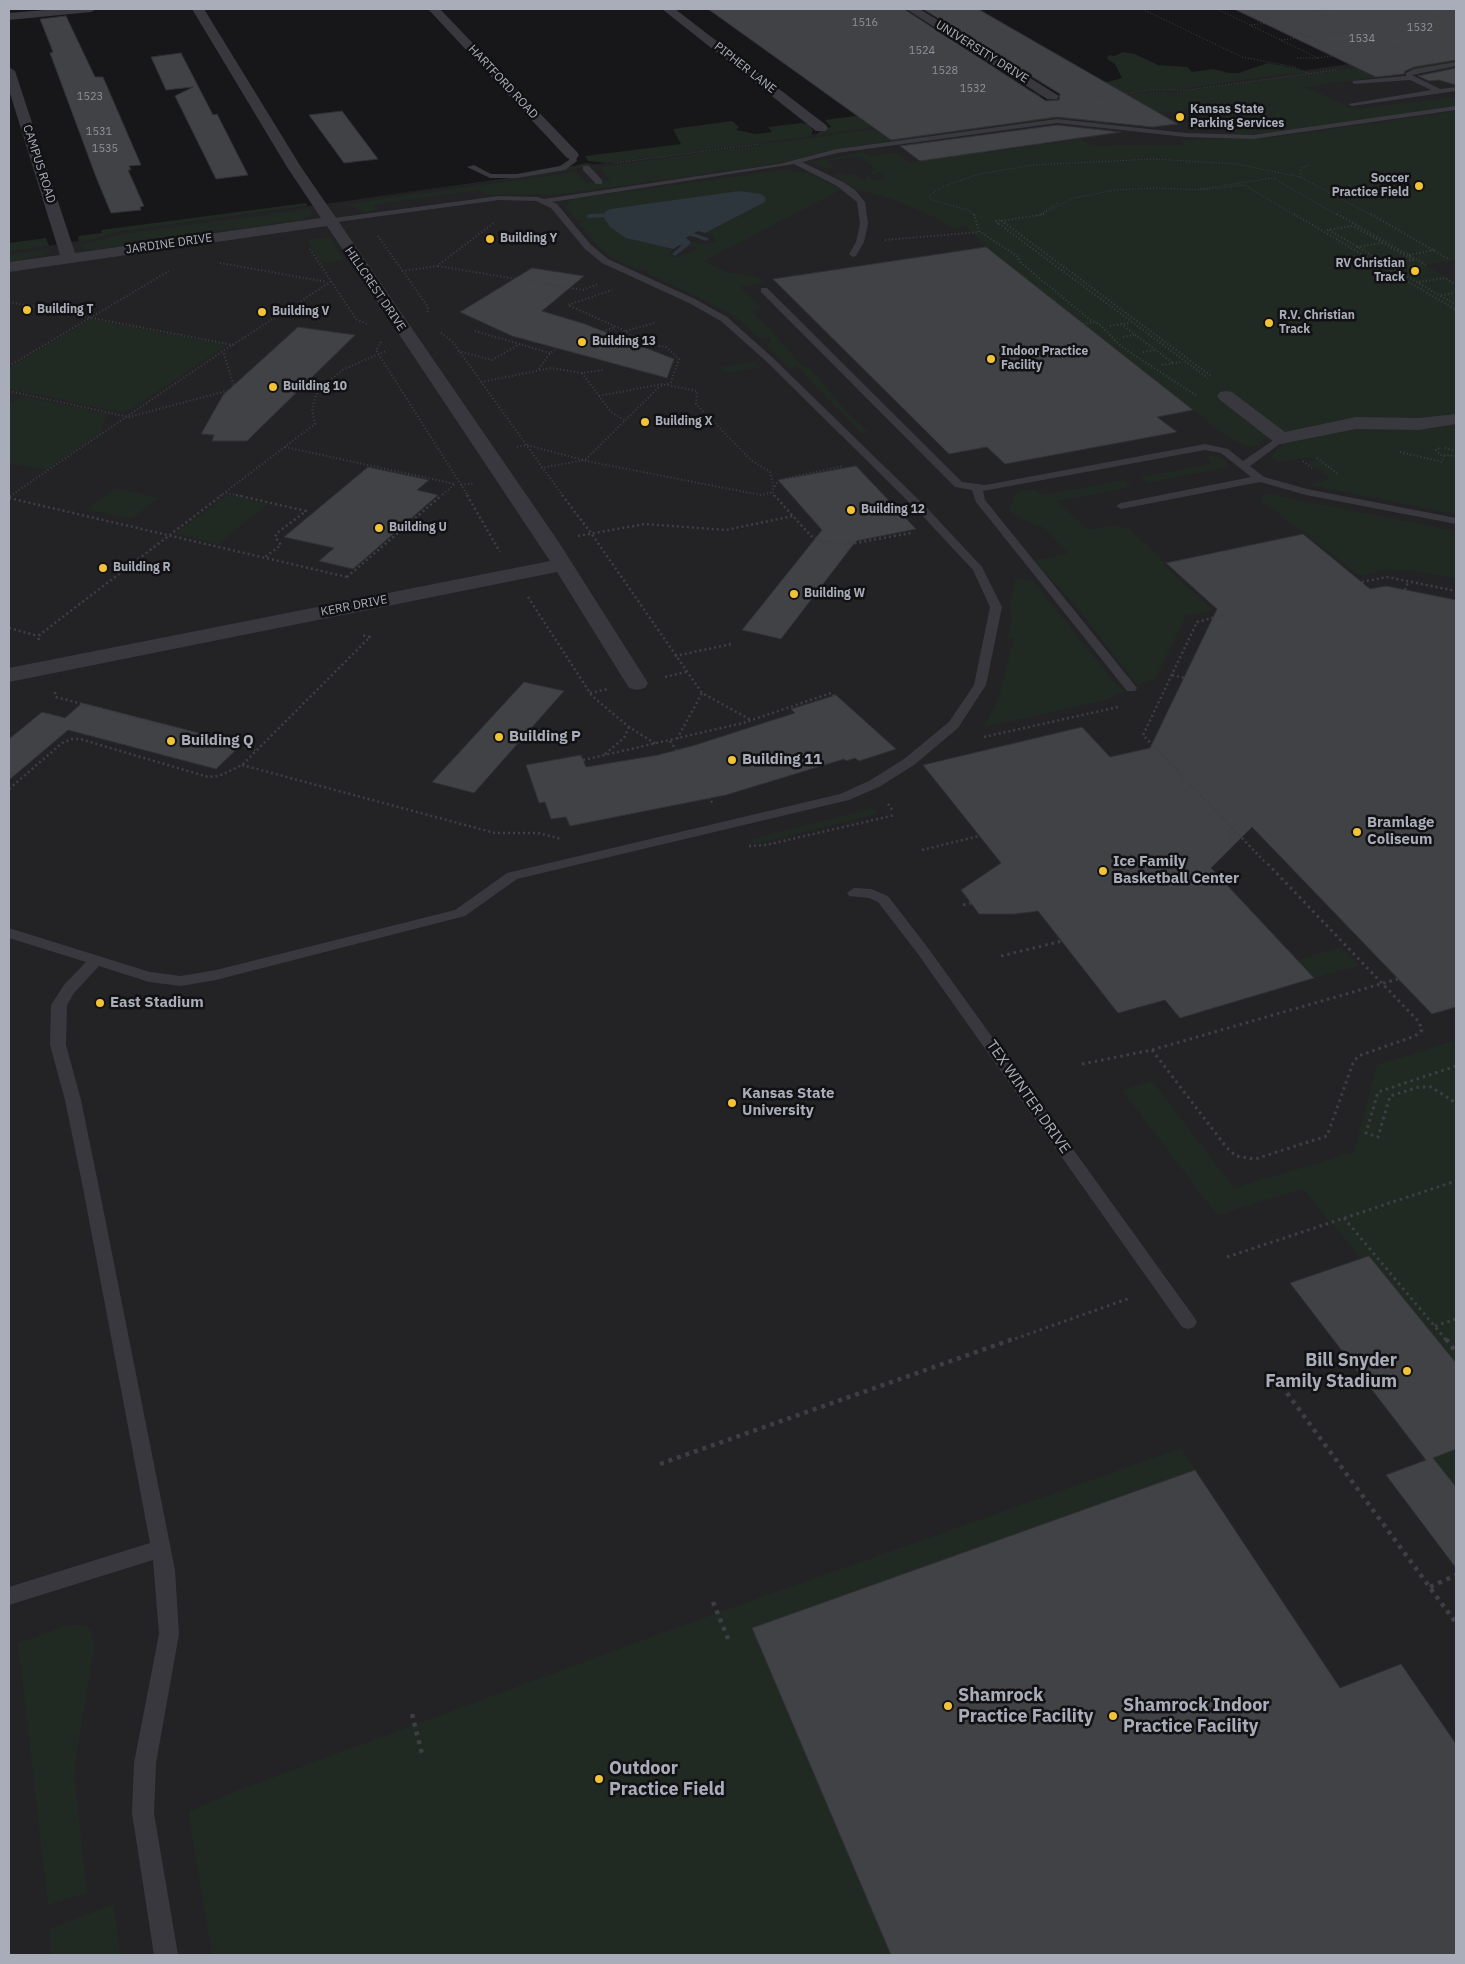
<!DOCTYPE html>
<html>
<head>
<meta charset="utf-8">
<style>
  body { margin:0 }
  #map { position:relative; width:1465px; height:1964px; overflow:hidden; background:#171719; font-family:"IBM Plex Sans",sans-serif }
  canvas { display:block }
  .frame { position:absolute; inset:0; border:10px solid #a9adb9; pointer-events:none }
</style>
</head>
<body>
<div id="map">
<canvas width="1465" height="1964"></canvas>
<div class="frame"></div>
</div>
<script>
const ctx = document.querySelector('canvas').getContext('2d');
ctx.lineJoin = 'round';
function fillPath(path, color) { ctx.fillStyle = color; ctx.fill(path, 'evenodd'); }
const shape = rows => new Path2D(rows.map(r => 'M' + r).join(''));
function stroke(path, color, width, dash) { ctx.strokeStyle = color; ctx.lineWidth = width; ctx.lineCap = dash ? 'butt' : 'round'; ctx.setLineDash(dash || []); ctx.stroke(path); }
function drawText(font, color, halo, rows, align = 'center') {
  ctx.font = font + ' "IBM Plex Sans",sans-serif'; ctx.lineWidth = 5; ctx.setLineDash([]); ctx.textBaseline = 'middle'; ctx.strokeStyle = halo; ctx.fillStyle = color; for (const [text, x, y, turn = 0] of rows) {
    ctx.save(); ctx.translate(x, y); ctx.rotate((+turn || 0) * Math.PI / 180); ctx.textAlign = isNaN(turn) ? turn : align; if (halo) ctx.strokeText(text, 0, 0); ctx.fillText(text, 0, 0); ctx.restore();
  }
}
const built = shape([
  [1456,49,1456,1955,9,1955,9,252,85,240,115,232,539,175,598,164,1174,84,1301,71]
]);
const green = shape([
  [1123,52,1135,54,1158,65,1187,67,1192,72,1213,69,1229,73,1239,73,1268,63,1295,68,1308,73,1282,74,1183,89,1141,90,1044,103,1043,100,1070,97,1095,79,1107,82,1122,78,1115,64,1107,59,1108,55,1115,56],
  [1456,54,1456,63,1406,70,1393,75,1305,87,1355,109,1456,97,1456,106,1279,132,1239,135,1226,128,1230,125,1217,121,1196,108,1112,121,1107,124,1060,118,841,148,775,164,563,194,487,195,480,190,374,205,376,210,366,213,348,204,575,172,586,183,610,180,600,167,1134,93,1183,91],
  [1035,92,1041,96,1037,99,881,126,817,135,821,129,831,127,825,120],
  [1456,111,1456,260,1425,265,1456,283,1456,514,1309,485,1330,478,1308,462,1314,460,1311,457,1278,462,1271,457,1272,454,1283,445,1264,439,1258,445,1247,447,1226,436,986,247,967,227,952,228,932,216,894,200,856,189,834,176,835,174,841,173,845,175,854,174,861,180,866,179,868,177,861,173,863,172,874,180,885,178,880,172,873,175,869,172,877,170,859,156,827,161,835,168,830,169,822,168,813,162,862,152,871,156,896,153,909,163,926,160,969,143,985,153,1081,139,1092,146,1180,145,1182,145,1183,140,1275,137],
  [732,121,739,127,736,130,756,134,772,132,768,127,801,123,808,124,813,130,811,136,607,163,588,161,585,156,681,144,673,129],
  [587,163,595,165,537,176,346,200,540,174],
  [783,170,810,173,839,188,839,191,704,261,729,273,757,277,765,283,740,287,762,309,750,311,768,327,799,363,810,369,846,411,868,432,861,433,798,367,790,368,768,347,767,343,772,342,768,338,758,337,737,318,702,299,646,273,650,271,643,269,635,269,613,258,599,247,579,223,583,223,581,220,577,220,566,207,569,201,578,198],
  [698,231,713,236,717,242,700,244,686,240,688,237],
  [680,245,695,247,698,249,677,257,668,256,673,249],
  [306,203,308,206,117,232,86,241,79,242,78,236,102,233,101,230],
  [309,209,313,215,301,220,98,249,85,249,79,245,124,234],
  [330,237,343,259,343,260,321,263,307,240],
  [46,238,49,246,9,252,9,243],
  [51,249,42,256,9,262,9,255],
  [91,319,227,345,125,413,9,389,9,368],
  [754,362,760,367,728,373,720,370,723,367],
  [22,396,107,414,100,433,46,470,9,463,9,404],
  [1210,455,1219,457,1228,464,1228,467,1148,483,1140,477,1212,464,1206,457],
  [1124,480,1131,487,1057,501,1088,530,1115,525,1129,529,1166,563,1163,564,1213,610,1186,616,1155,679,1139,684,1134,681,1077,607,1034,561,1068,553,1043,527,1029,523,1009,511,1014,495,1022,490,1036,490,1043,495],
  [116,488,159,498,131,519,87,509],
  [1275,494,1278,494,1278,496,1456,531,1456,578,1414,571,1385,570,1360,576,1261,500,1263,495],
  [227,495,268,504,218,544,175,534],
  [1015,578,1033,581,1118,687,1125,691,1106,700,985,727,986,721,993,710,1000,693,1014,639,1008,638,1012,618,1010,603],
  [873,808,877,814,759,843,752,843,748,840],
  [1341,947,1359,966,1314,978,1297,960],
  [1456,1040,1456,1568,1386,1475,1425,1460,1290,1283,1361,1258,1303,1189,1217,1215,1122,1090,1152,1081,1234,1188,1354,1152,1377,1065],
  [1181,1448,1340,1688,1401,1664,1456,1744,1456,1955,212,1955,188,1812,233,1792,700,1619],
  [76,1625,85,1626,91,1630,95,1646,76,1756,75,1781,87,1893,48,1905,18,1643,66,1626],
  [114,1904,120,1955,51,1955,49,1929]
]);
const water = shape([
  [739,191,761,194,766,198,765,202,705,233,698,231,686,238,691,242,688,246,680,245,673,249,626,238,610,227,604,218,605,212,610,209]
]);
const stream = shape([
  [620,213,623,215,622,216,589,218,586,216,589,214,620,213],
  [679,228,708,238,709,239,706,241,677,231,676,230,679,228],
  [671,234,675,234,688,246,675,256,672,254,681,246,671,236,671,234]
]);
const building = shape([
  [708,9,904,9,1046,101,1059,100,1060,94,923,9,978,9,1178,124,1152,127,1057,117,891,140,708,9],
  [1234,9,1456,9,1456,60,1414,67,1405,71,1404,74,1376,77,1234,9],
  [66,16,95,77,103,77,141,165,129,166,131,170,128,170,144,206,140,207,141,210,111,213,96,177,50,53,53,52,40,19,66,16],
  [181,53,213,115,217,114,248,175,216,179,175,96,193,87,166,90,151,57,181,53],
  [1456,68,1456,85,1439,80,1429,81,1418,76,1456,68],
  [342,111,378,159,344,163,309,115,342,111],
  [1057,125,1121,132,920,161,900,146,1057,125],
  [986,247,1193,410,1157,417,1177,432,1005,464,987,447,949,454,773,279,986,247],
  [532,268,584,276,542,311,585,324,674,359,667,378,512,336,460,312,532,268],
  [298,327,355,335,247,441,212,441,214,435,201,434,223,395,298,327],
  [856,466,916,529,856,541,781,639,742,630,822,530,778,480,856,466],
  [368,467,429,480,417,490,438,495,353,569,319,561,334,548,284,537,368,467],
  [1303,534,1370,589,1386,586,1456,600,1456,1007,1432,1014,1252,827,1211,868,1314,978,1180,1018,1165,1000,1118,1013,1038,911,1015,914,979,914,971,903,961,890,1001,863,923,765,1082,727,1110,757,1150,748,1217,609,1166,563,1303,534],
  [524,682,564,691,474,793,432,782,524,682],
  [836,695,896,749,859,761,855,758,846,761,844,759,726,795,570,826,566,817,551,819,545,802,539,803,526,765,581,755,586,767,658,755,692,746,795,713,791,709,836,695],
  [82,703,242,744,216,769,68,730,9,780,9,739,42,712,65,718,82,703],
  [1369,1256,1456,1363,1456,1449,1433,1458,1456,1487,1456,1568,1386,1475,1426,1460,1290,1283,1369,1256],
  [1195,1470,1340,1688,1401,1664,1456,1744,1456,1955,891,1955,752,1628,1195,1470]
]);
const pathFar4 = shape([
  [1142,9,1242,57,1295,67,1310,74],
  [1217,9,1318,58,1295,58],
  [1314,9,1349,25],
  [1415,9,1456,25],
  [1421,19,1438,17],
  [1291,20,1293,31,1306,37],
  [1379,23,1424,43],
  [1379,23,1388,22],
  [1251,25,1327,15],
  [1327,29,1344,37],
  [1322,30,1349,25],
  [1367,30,1374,33],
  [1309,37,1316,41],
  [1281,40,1387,27],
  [1318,58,1424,43],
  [1079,100,1148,90,1188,90,1336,70],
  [614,163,759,144],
  [1300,177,1301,168,1310,165],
  [1200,189,1273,178,1339,216],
  [1041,214,1059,202],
  [975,216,969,210,935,201,929,198,930,195,942,187,979,174,1033,165,1153,159,1236,164,1300,177,1373,216],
  [1038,216,1074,198,1116,190,1154,188,1202,190,1244,185,1296,216]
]);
const pathFar3 = shape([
  [974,214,979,231,1017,256,1021,263,1089,319,1099,324,1122,347,1197,396],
  [1044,214,1002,221,1211,376],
  [1294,214,1456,310],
  [1337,214,1426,265],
  [1371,214,1450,260],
  [998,224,996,221,1003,220],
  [999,224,1208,378],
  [1327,230,1353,226,1413,260,1387,264],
  [1329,230,1456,305],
  [378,236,428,307,427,314],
  [885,240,979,232],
  [1357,247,1382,243],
  [310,249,356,319,369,325],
  [1409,255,1434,250],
  [220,263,327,282],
  [438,266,583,290,598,284],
  [402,271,437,266,495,222],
  [1419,282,1445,278,1456,285],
  [1441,295,1456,293],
  [9,302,233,345],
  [1083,324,1094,322],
  [1121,324,1173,363],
  [1110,326,1130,323],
  [475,331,550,353],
  [626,331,654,323],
  [441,333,452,341,563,496],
  [596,334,615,327],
  [1123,337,1134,335],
  [381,342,376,350,468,496],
  [458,351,492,360,520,344],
  [1143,352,1154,350],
  [1162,365,1182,362],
  [9,366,169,271],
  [539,369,550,353,555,350],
  [582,373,611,412,624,420],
  [481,382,551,368,582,373,603,370],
  [9,391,129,417,230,390,234,386,223,351],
  [599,396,662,384,697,391,696,404,751,460,770,472,774,488],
  [285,447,455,484,441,496],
  [517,447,527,445,591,462,761,495,773,492],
  [1439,448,1436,450,1440,455,1456,456],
  [1445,448,1456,451],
  [1400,452,1442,462,1444,456],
  [1317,458,1338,474],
  [1303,461,1312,468],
  [541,468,585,460,659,387,671,382,679,359,666,347,638,343,639,340,621,329,568,305,612,290],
  [461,485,475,483],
  [226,493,241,496],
  [10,496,223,351,332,281],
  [220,496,315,424,312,409,316,395,328,382,344,369,386,351],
  [774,496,772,491,777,483,787,478,844,466]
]);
const pathFar2 = shape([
  [236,495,306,511,277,533,275,537,281,545,265,557],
  [467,495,500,552],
  [562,495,591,533,702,693,751,720],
  [774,495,811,536,822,541,850,544,911,533],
  [9,497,12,495],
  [9,498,347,577,348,580],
  [578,536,645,524,726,530,793,516],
  [347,577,442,495],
  [1362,582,1387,577,1456,591],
  [1405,590,1408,582],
  [528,597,592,696,629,727,656,744],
  [1223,615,1197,622,1143,735,1266,863],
  [9,628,38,636],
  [39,640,38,636,222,495],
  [675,656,731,644],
  [1172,675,1185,678],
  [665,677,686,672],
  [55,692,56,697,255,750],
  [590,693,608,689],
  [984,737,1118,707],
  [677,739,702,693],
  [670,741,676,750],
  [605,754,624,738,629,727],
  [583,760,743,723,831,693,834,696],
  [242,765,495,833,538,833,561,839],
  [9,789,62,743,72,739,80,739,208,777,219,776,242,765,370,637,361,635],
  [705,793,714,805],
  [888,804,893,811],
  [1229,835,1236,832],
  [749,846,766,845,895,815],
  [922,850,979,836]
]);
const pathFar1 = shape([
  [963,905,971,903],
  [1001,956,1062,941],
  [1152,1050,1227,1148,1236,1156,1255,1159,1327,1136,1353,1063,1358,1056,1415,1036,1422,1030,1419,1022,1265,861],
  [1082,1064,1152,1050,1398,979],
  [1456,1066,1378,1092,1366,1133,1378,1137,1390,1096,1419,1087,1431,1087,1456,1103],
  [1344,1218,1447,1341],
  [1227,1257,1456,1181],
  [1435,1326,1456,1319],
  [1009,1341,1130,1298]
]);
const path = shape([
  [1446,1339,1456,1352],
  [1287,1393,1456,1623],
  [660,1464,1013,1339],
  [1430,1587,1456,1575],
  [713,1602,729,1641],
  [412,1714,422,1754]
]);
const lane = shape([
  [1456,62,1456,66,1412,75,1440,89,1456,87,1456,91,1352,106,1348,104,1431,90,1410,80,1354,84,1352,81,1406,76,1406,73,1414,69,1456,62],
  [1456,106,1456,110,1253,139,1186,137,1057,123,837,153,802,162,843,182,855,190,865,202,868,224,864,242,856,256,853,257,849,254,856,242,860,224,857,202,837,186,794,164,552,202,557,204,591,245,608,259,695,299,727,317,773,358,927,508,982,567,1002,607,986,685,958,728,914,765,879,787,849,800,517,879,465,916,216,980,181,986,149,982,99,966,74,993,67,1005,66,1045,81,1100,99,1188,175,1570,179,1634,156,1763,154,1813,178,1955,154,1955,132,1813,134,1763,159,1634,153,1560,9,1605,9,1587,150,1543,83,1188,65,1100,50,1045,51,1005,64,985,86,962,9,938,9,928,150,972,181,976,216,970,455,910,507,873,840,794,869,781,904,759,949,722,974,685,990,607,973,570,919,512,767,362,721,321,689,303,602,263,585,249,551,208,536,201,499,200,330,223,327,223,327,219,499,196,537,197,544,199,779,164,837,149,1057,119,1186,133,1253,135,1456,106],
  [572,153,576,155,577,161,565,170,517,178,490,178,467,167,474,165,491,174,517,174,560,166,569,160,568,155,572,153],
  [583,166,589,166,602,180,602,184,596,184,583,170,583,166],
  [761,288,767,288,962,482,985,485,1205,444,1228,449,1243,461,1281,435,1285,436,1285,440,1250,466,1264,477,1307,489,1456,518,1456,524,1306,495,1260,482,1121,509,1116,506,1121,503,1251,477,1221,453,1205,450,983,491,985,500,1137,688,1135,691,1127,691,976,502,972,490,955,487,761,292,761,288],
  [854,888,871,889,888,896,928,948,1194,1317,1197,1322,1194,1327,1188,1329,1182,1327,918,954,878,902,869,898,849,896,847,893,854,888]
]);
const street = shape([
  [58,9,97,9,91,12,9,20,9,13,58,9],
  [192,9,204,9,301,167,558,541,648,683,645,688,637,690,629,688,557,572,9,682,9,668,550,561,327,226,9,272,9,262,60,255,9,90,9,67,15,71,75,253,321,218,287,167,192,9],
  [428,9,440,9,577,152,579,155,577,158,567,158,428,9],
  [662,9,675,9,826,125,828,128,826,131,816,131,662,9],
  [906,9,920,9,1059,96,1057,99,1047,99,906,9],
  [1226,391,1232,392,1285,432,1356,417,1419,418,1456,414,1456,424,1419,430,1356,429,1281,444,1274,442,1220,400,1217,396,1220,392,1226,391]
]);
const markers = [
  [1180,117,5,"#f2c336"],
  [1419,186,5,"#f2c336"],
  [490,239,5,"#f2c336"],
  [1415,271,5,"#f2c336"],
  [27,310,5,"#f2c336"],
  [262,312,5,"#f2c336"],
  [1269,323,5,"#f2c336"],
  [582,342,5,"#f2c336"],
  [991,359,5,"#f2c336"],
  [273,387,5,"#f2c336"],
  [645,422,5,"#f2c336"],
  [851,510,5,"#f2c336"],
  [379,528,5,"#f2c336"],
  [103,568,5,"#f2c336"],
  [794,594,5,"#f2c336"],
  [499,737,5,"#f2c336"],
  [171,741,5,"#f2c336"],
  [732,760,5,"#f2c336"],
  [1357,832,5,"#f2c336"],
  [1103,871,5,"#f2c336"],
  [100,1003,5,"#f2c336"],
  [732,1103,5,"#f2c336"],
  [1407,1371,5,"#f2c336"],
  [948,1706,5,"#f2c336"],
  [1113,1716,5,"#f2c336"],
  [599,1779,5,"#f2c336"]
];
const farNumbernames = [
  ["1516",865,23],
  ["1532",1420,28],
  ["1534",1362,39],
  ["1524",922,51],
  ["1528",945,71],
  ["1532",973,89],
  ["1523",90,97],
  ["1531",99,132],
  ["1535",105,149]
];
const farStreetnames = [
  ["UNIVERSITY DRIVE",982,52,32],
  ["PIPHER LANE",745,68,38],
  ["HARTFORD ROAD",503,82,47],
  ["CAMPUS ROAD",39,164,72],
  ["JARDINE DRIVE",169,244,-8],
  ["HILLCREST DRIVE",375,289,56],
  ["KERR DRIVE",354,606,-11]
];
const farPoinames = [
  ["Kansas State",1190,110],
  ["Parking Services",1190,124],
  ["Soccer",1409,179,"right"],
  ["Practice Field",1409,193,"right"],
  ["Building Y",500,239],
  ["RV Christian",1405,264,"right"],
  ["Track",1405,278,"right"],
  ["Building T",37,310],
  ["Building V",272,312],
  ["R.V. Christian",1279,316],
  ["Track",1279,330],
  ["Building 13",592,342],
  ["Indoor Practice",1001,352],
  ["Facility",1001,366],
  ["Building 10",283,387],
  ["Building X",655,422],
  ["Building 12",861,510],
  ["Building U",389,528],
  ["Building R",113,568],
  ["Building W",804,594]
];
const poiNames = [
  ["Building P",509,737],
  ["Building Q",181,741],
  ["Building 11",742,760],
  ["Bramlage",1367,823],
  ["Coliseum",1367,840],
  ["Ice Family",1113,862],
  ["Basketball Center",1113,879],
  ["East Stadium",110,1003],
  ["Kansas State",742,1094],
  ["University",742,1111]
];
const streetNames = [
  ["TEX WINTER DRIVE",1028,1097,55]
];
const nearPoinames = [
  ["Bill Snyder",1397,1361,"right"],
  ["Family Stadium",1397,1382,"right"],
  ["Shamrock",958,1696],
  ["Practice Facility",958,1717],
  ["Shamrock Indoor",1123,1706],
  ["Practice Facility",1123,1727],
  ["Outdoor",609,1769],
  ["Practice Field",609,1790]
];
fillPath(built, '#232326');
fillPath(green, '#212923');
fillPath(water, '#2d353d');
fillPath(stream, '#2d353d');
fillPath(building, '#414246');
stroke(building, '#313135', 1);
stroke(pathFar4, '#3e3f45', 1, [1, 2]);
stroke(pathFar3, '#3e3f45', 2, [1, 2.5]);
stroke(pathFar2, '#3e3f45', 2.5, [2, 3]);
stroke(pathFar1, '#3e3f45', 3, [2.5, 4]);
stroke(path, '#3e3f45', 4.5, [4, 5]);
fillPath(lane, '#38383e');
fillPath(street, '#38383e');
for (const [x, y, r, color] of markers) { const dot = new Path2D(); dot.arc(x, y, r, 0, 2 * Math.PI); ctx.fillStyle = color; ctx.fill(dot); stroke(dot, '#121214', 2); }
drawText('11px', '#8f929c', null, farNumbernames);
drawText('12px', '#a9adb9', '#121214', farStreetnames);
drawText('bold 12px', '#a9adb9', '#121214', farPoinames, 'left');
drawText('bold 15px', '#a9adb9', '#121214', poiNames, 'left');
drawText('15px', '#a9adb9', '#121214', streetNames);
drawText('bold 18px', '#a9adb9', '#121214', nearPoinames, 'left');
</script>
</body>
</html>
